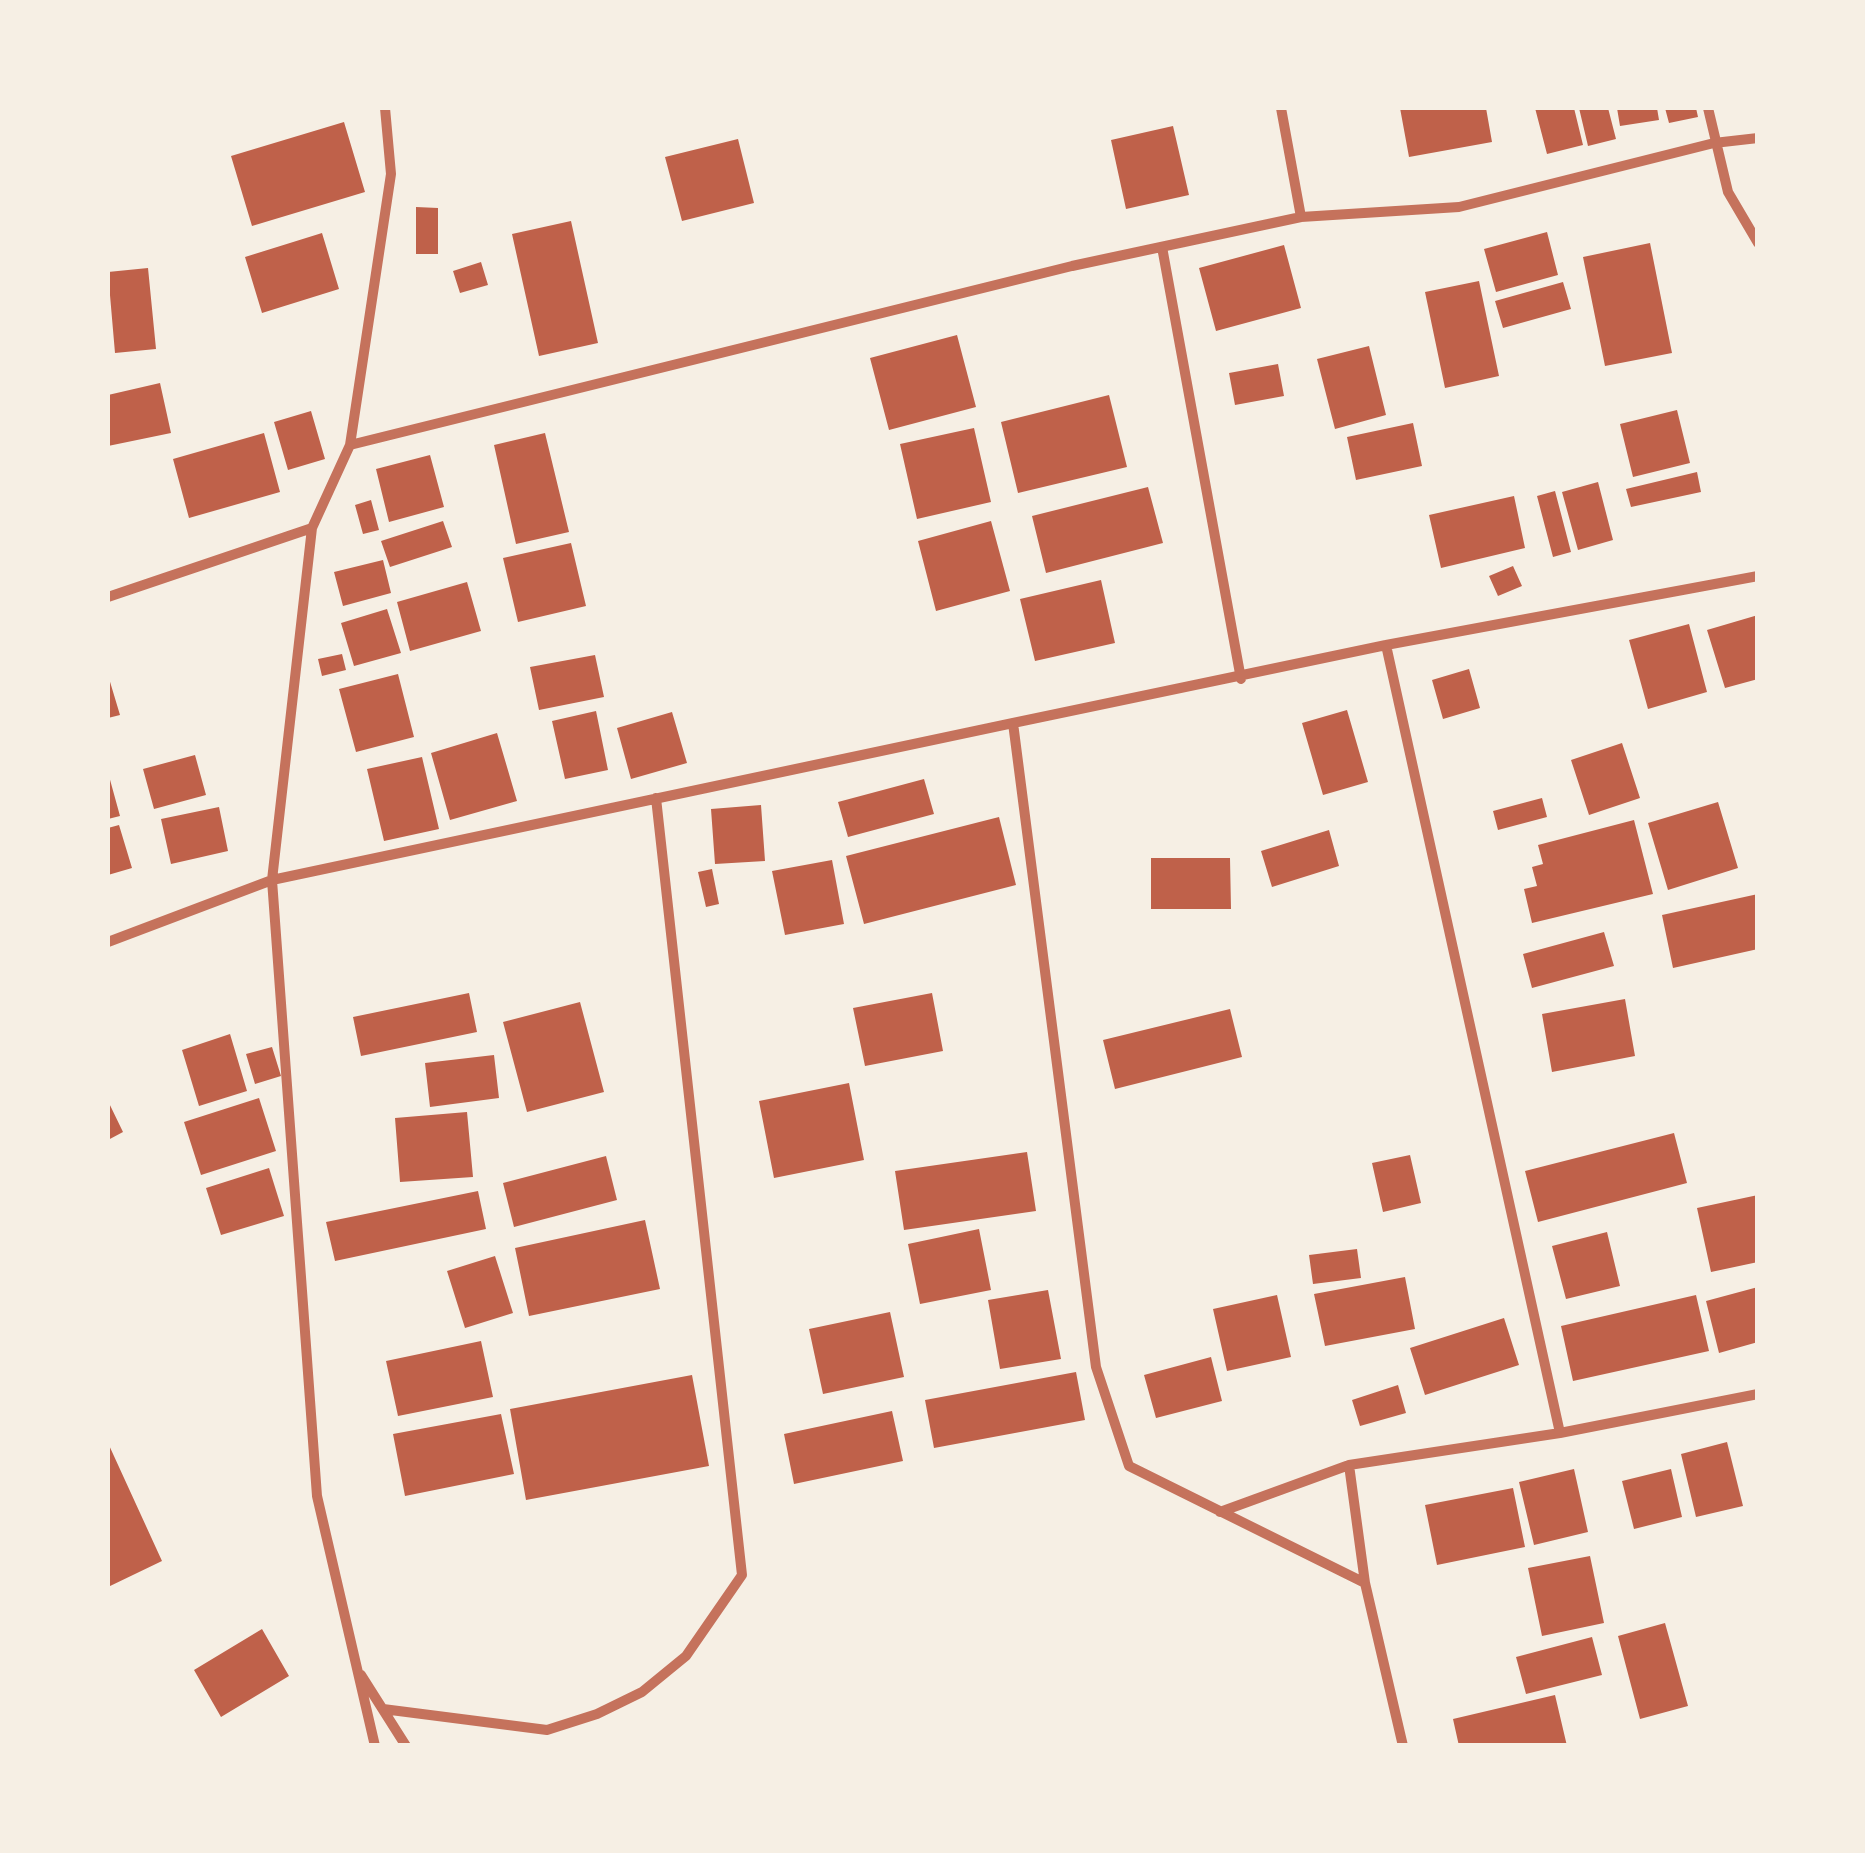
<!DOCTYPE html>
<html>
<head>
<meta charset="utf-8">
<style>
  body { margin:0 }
  #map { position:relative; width:1865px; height:1853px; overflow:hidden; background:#f6efe4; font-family:Barlow,sans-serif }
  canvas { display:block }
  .frame { position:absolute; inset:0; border:110px solid #f6efe4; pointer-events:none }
</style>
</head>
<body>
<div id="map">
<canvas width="1865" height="1853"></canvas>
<div class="frame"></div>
</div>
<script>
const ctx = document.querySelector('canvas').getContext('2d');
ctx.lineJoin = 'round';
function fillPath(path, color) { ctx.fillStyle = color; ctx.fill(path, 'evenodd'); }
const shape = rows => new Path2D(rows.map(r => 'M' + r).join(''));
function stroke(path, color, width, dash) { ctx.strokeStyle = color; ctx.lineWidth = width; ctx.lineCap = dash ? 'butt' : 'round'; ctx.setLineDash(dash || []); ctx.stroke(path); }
const building = shape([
  [1400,108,1486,108,1492,142,1409,157],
  [1535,108,1574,108,1583,145,1547,154],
  [1579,108,1608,108,1616,139,1588,146],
  [1617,108,1657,108,1659,120,1620,126],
  [1665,108,1696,108,1698,117,1669,123],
  [344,122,365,192,252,226,231,156],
  [1173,126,1189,195,1126,209,1111,140],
  [738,139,754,203,682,221,665,157],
  [416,207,438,208,438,254,416,254],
  [571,221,598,343,539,356,512,234],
  [1547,232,1558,275,1496,292,1484,249],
  [322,233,339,289,262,313,245,257],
  [1650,243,1672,353,1605,366,1583,257],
  [1284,245,1301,308,1216,331,1199,268],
  [481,262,488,285,460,293,453,271],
  [148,268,156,349,115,353,108,272],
  [1479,281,1499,376,1445,388,1425,292],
  [1563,282,1571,309,1503,328,1495,301],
  [957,335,976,407,889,430,870,358],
  [1369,346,1386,415,1335,429,1317,359],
  [1278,364,1284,396,1235,405,1229,373],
  [160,383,171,433,108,446,108,395],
  [1109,395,1127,467,1018,493,1001,422],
  [1677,410,1690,463,1633,477,1620,424],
  [311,411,325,459,288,470,274,422],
  [1413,423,1422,466,1356,480,1347,437],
  [974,428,991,502,917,519,900,444],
  [264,433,280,492,189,518,173,459],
  [545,433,569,532,516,544,494,445],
  [430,455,444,507,389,522,376,469],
  [1697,472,1701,492,1631,507,1626,489],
  [1598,482,1613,540,1578,550,1562,492],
  [1148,487,1163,543,1046,573,1032,516],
  [1555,491,1571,552,1553,557,1537,496],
  [1514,496,1525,548,1441,568,1429,515],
  [371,500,379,530,363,534,355,505],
  [443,521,452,547,390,567,381,541],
  [991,521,1010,591,936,611,918,541],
  [571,543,586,606,518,622,503,558],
  [383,560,391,593,343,606,334,572],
  [1513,566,1522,586,1498,596,1489,576],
  [1101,580,1115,643,1035,661,1020,599],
  [467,582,481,631,410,651,397,602],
  [387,609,401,653,354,666,341,623],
  [1758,615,1758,679,1725,688,1707,630],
  [1689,624,1707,692,1648,709,1629,640],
  [342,654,346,670,322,676,318,659],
  [595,655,604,697,539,710,530,667],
  [1469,669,1480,708,1443,719,1432,680],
  [398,674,414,737,356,752,339,689],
  [108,675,120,715,108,718],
  [1347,710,1368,782,1323,795,1302,723],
  [596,711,608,770,565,779,552,721],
  [672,712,687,763,631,779,617,728],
  [497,733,517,801,450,820,431,753],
  [1622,743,1640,798,1589,815,1571,760],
  [195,755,206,795,154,809,143,769],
  [422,757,439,829,384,841,367,769],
  [109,776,120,816,108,819,108,777],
  [924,779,934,814,848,837,838,802],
  [1542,798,1547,817,1498,830,1493,811],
  [1718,802,1738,868,1668,890,1648,823],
  [761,805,765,861,715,864,711,809],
  [219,807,228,851,171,864,161,819],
  [999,817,1016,885,864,924,846,856],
  [1634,820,1653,894,1532,923,1524,889,1537,886,1532,867,1543,864,1538,845],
  [119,825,132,868,108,875,108,828],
  [1329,830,1339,866,1272,887,1261,851],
  [1151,858,1230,858,1231,909,1151,909],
  [832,860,844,924,785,935,772,871],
  [712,869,719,904,706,907,698,872],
  [1758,894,1758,949,1673,968,1662,915],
  [1604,932,1614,966,1532,988,1523,954],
  [469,993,477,1032,361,1056,353,1017],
  [932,993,943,1051,865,1066,853,1008],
  [1625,999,1635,1056,1552,1072,1542,1014],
  [580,1002,604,1092,527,1112,503,1022],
  [1230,1009,1242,1057,1115,1089,1103,1040],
  [230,1034,247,1091,199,1106,182,1050],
  [272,1047,281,1076,255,1084,246,1054],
  [494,1055,499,1098,430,1107,425,1063],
  [849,1083,864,1160,774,1178,759,1101],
  [259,1098,276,1151,201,1175,184,1122],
  [108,1101,123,1132,108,1140],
  [467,1112,473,1177,400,1182,395,1118],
  [1674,1133,1687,1183,1538,1222,1525,1171],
  [1027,1152,1036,1211,904,1230,895,1171],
  [1410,1155,1421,1203,1383,1212,1372,1163],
  [606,1156,617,1200,514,1227,503,1183],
  [269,1168,284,1216,221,1235,206,1188],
  [478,1191,486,1229,335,1261,326,1222],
  [1758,1195,1758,1262,1711,1272,1697,1208],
  [645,1220,660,1289,529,1316,515,1248],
  [979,1229,991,1290,920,1304,908,1244],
  [1607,1232,1620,1286,1566,1299,1552,1246],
  [1357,1249,1361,1278,1313,1284,1309,1255],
  [495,1256,513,1313,465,1328,447,1271],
  [1405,1277,1415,1329,1325,1346,1314,1294],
  [1758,1287,1758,1342,1719,1353,1706,1301],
  [1048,1290,1061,1359,1000,1369,988,1300],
  [1277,1295,1291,1357,1227,1371,1213,1309],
  [1696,1295,1709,1351,1573,1381,1561,1326],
  [890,1312,904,1377,823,1394,809,1329],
  [1504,1318,1519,1365,1425,1395,1410,1348],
  [481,1341,493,1397,398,1416,386,1361],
  [1211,1357,1222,1401,1156,1418,1144,1375],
  [1076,1372,1085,1420,934,1448,925,1400],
  [692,1375,709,1466,526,1500,510,1409],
  [1398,1385,1406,1413,1360,1426,1352,1400],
  [892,1411,903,1461,794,1484,784,1434],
  [501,1414,514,1474,405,1496,393,1434],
  [1727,1442,1743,1506,1696,1517,1681,1454],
  [108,1443,162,1561,108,1587],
  [1574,1469,1588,1532,1534,1545,1519,1482],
  [1671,1469,1682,1517,1634,1529,1622,1481],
  [1513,1488,1525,1547,1437,1565,1425,1505],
  [1590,1556,1604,1623,1542,1636,1528,1568],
  [1665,1623,1688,1706,1640,1719,1618,1636],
  [262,1629,289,1676,221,1717,194,1670],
  [1592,1637,1602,1675,1526,1694,1516,1657],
  [1555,1695,1567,1746,1459,1746,1453,1719]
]);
const minor = shape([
  [1281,108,1301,217],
  [1708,108,1728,192,1758,243],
  [1162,247,1241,679],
  [350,445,1072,266,1301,217,1459,207,1714,143,1758,138],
  [108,597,312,528],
  [1386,645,1560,1433],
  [1013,723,1386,645,1758,576],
  [108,942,272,880,1013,723,1096,1367,1129,1466,1365,1583,1403,1746],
  [1349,1465,1365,1583],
  [1220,1512,1349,1465,1560,1433,1758,1394],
  [361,1675,406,1746],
  [383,1709,547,1730,597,1714,642,1692,686,1656,742,1575,656,798],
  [375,1746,317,1496,272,880,312,528,350,445,391,174,385,108]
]);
fillPath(building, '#bf614a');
stroke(minor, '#c5725c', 10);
</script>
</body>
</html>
